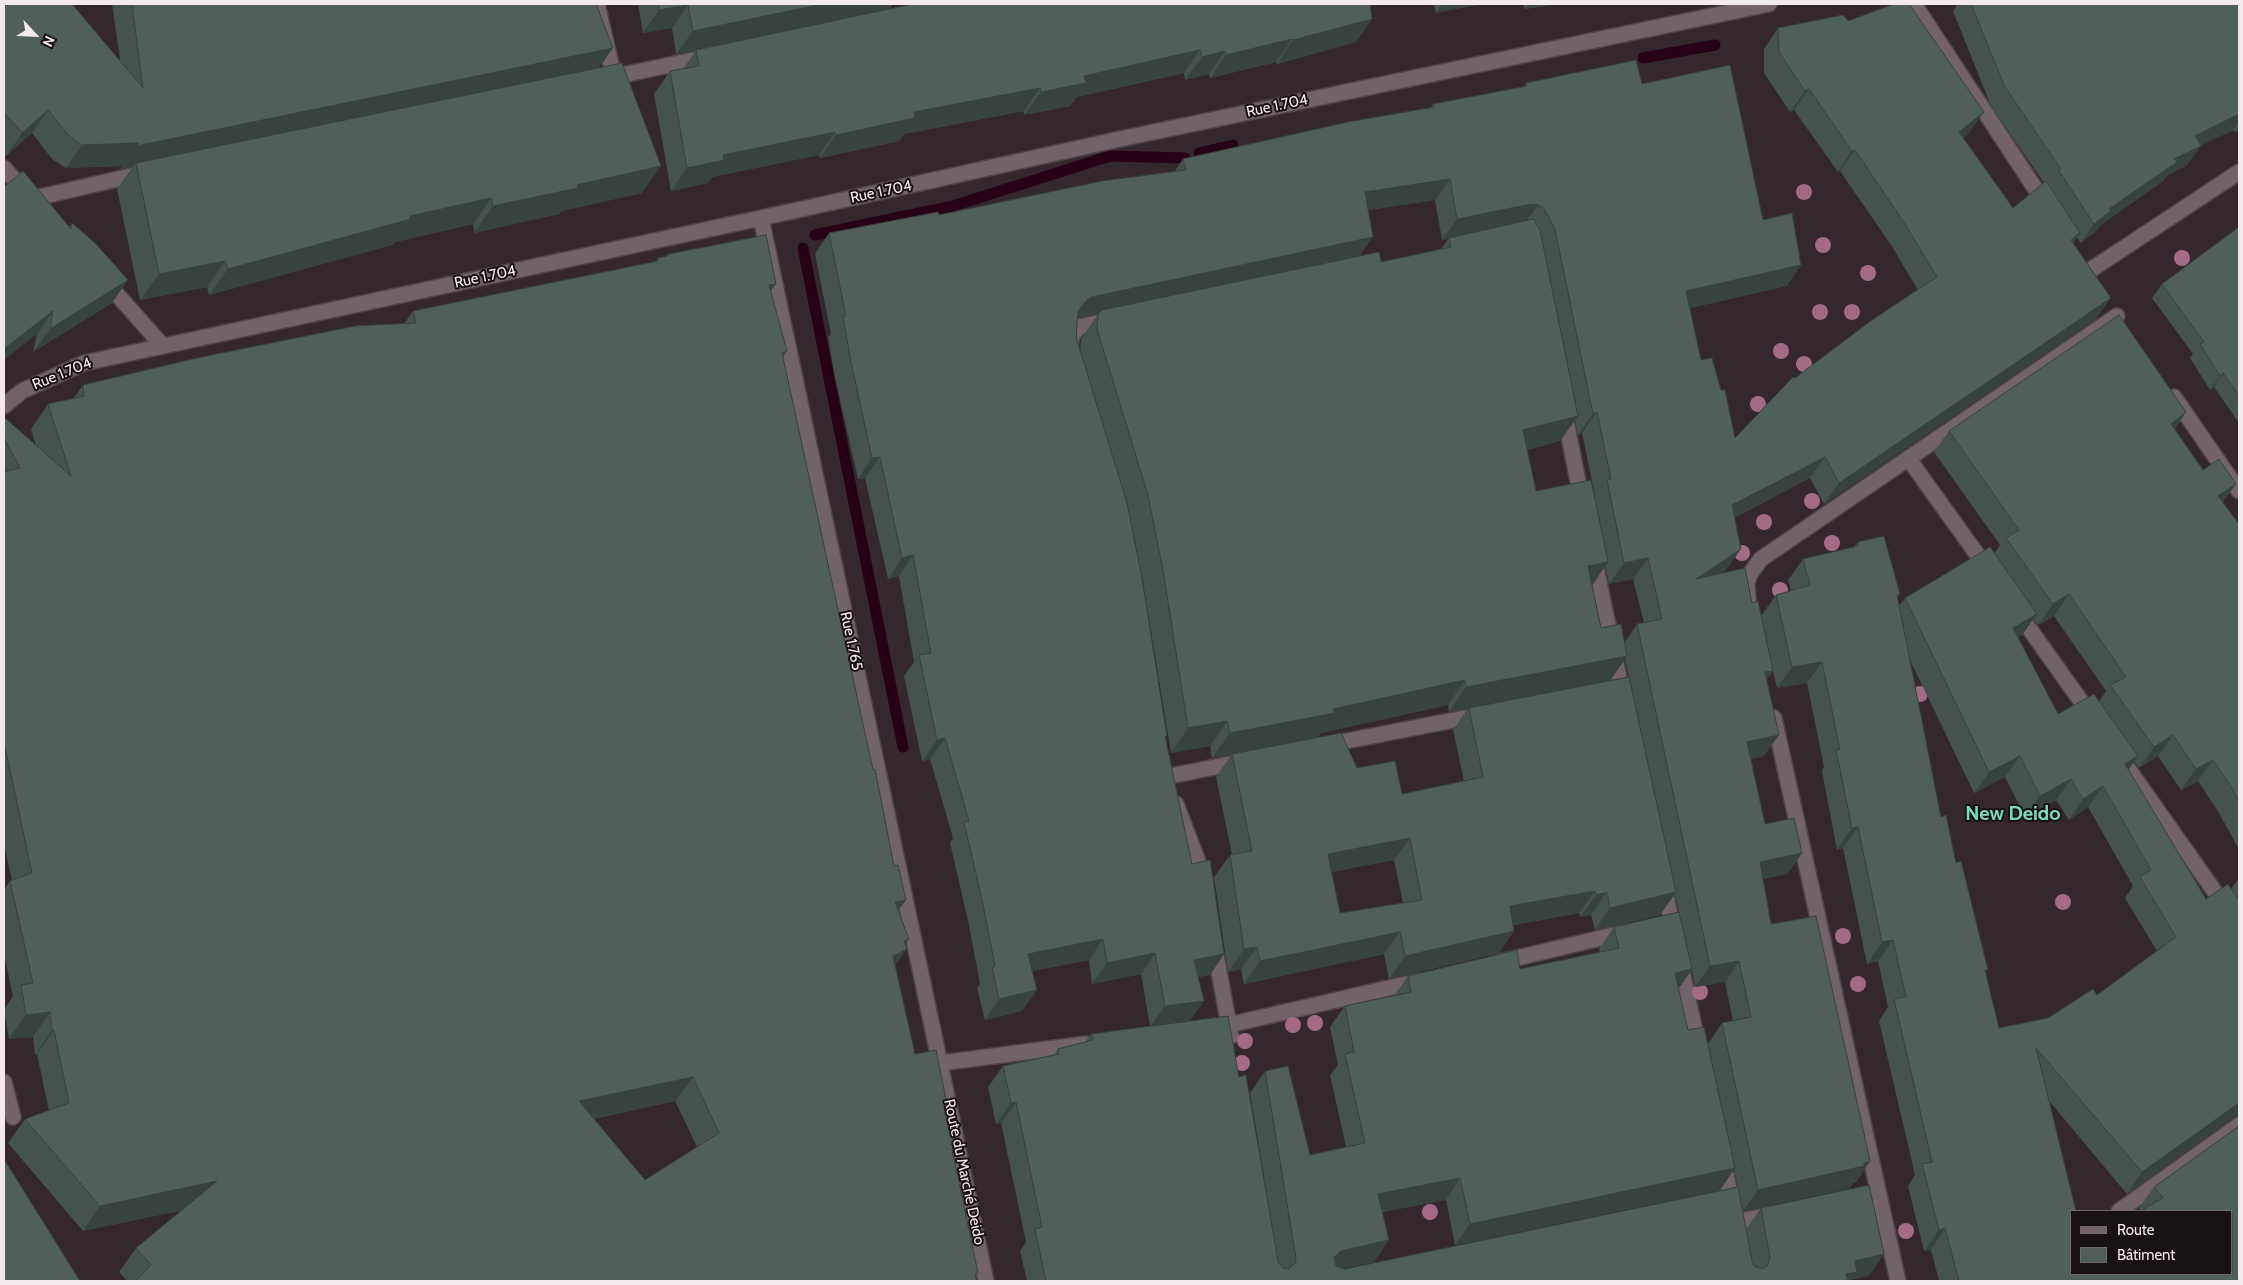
<!DOCTYPE html>
<html>
<head>
<meta charset="utf-8">
<style>
  body { margin:0 }
  #map { position:relative; width:2243px; height:1285px; overflow:hidden; background:#34272d; font-family:Cabin,sans-serif }
  canvas { display:block }
  .frame { position:absolute; inset:0; border:5px solid #f3eaee; pointer-events:none }
  .legend { position:absolute; left:2070px; top:1210px; width:162px; height:65px; box-sizing:border-box; background:#181215; border:1px solid #70686c; margin:0; padding:6px 9px; list-style:none; font-size:15px; color:#f3eaee }
  .legend li { display:flex; align-items:center; gap:10px; height:25px }
  .legend b { width:25px; border:1px solid #70686c }
  .north { position:absolute; left:10px; top:10px; width:50px; height:50px; -webkit-text-stroke:4px #181215; paint-order:stroke; rotate:115deg; font-size:14px; font-weight:700; line-height:20px; text-align:center; color:#f3eaee }
  .north::after { content:''; display:block; margin:auto; width:18px; height:22px; background:#f3eaee; clip-path:polygon(50% 0,100% 100%,50% 72%,0 100%) }
</style>
</head>
<body>
<div id="map">
<canvas width="2243" height="1285"></canvas>
<div class="frame"></div>
<ul class="legend">
<li><b style="height:6px;background:#716369"></b>Route</li>
<li><b style="height:14px;background:#505f5a"></b>Bâtiment</li>
</ul>
<div class="north">N</div>
</div>
<script>
const ctx = document.querySelector('canvas').getContext('2d');
ctx.lineJoin = 'round';
const shape = rows => new Path2D(rows.map(r => 'M' + r).join(''));
function stroke(path, color, width, dash) { ctx.strokeStyle = color; ctx.lineWidth = width; ctx.lineCap = dash ? 'butt' : 'round'; ctx.setLineDash(dash || []); ctx.stroke(path); }
function fillPath(path, color) { ctx.fillStyle = color; ctx.fill(path, 'evenodd'); }
function drawText(font, color, halo, rows, align = 'center') {
  ctx.font = font + ' Cabin,sans-serif'; ctx.lineWidth = 4; ctx.setLineDash([]); ctx.textBaseline = 'middle'; ctx.strokeStyle = halo; ctx.fillStyle = color; for (const [text, x, y, turn = 0] of rows) {
    ctx.save(); ctx.translate(x, y); ctx.rotate((+turn || 0) * Math.PI / 180); ctx.textAlign = isNaN(turn) ? turn : align; if (halo) ctx.strokeText(text, 0, 0); ctx.fillText(text, 0, 0); ctx.restore();
  }
}
const stream = shape([
  [1643,58,1715,45],
  [1199,153,1233,145],
  [815,235,953,206,1110,156,1185,158],
  [803,248,903,747]
]);
const minor = shape([
  [597,4,614,77],
  [1914,4,2046,205],
  [608,78,707,57],
  [4,168,26,193],
  [31,199,144,173],
  [761,218,986,1281],
  [2089,271,2239,172],
  [105,281,162,345],
  [1070,347,1072,335,1079,327,1110,320],
  [2174,397,2239,491],
  [4,406,22,391,84,363,761,218,1120,139,1769,4],
  [1564,411,1582,502],
  [1908,458,1989,571],
  [1594,558,1623,697],
  [1748,600,1747,583,1750,574,1761,559,2117,316],
  [2016,610,2093,718],
  [1774,718,1898,1281],
  [1326,745,1480,715],
  [2117,753,2239,926],
  [1165,777,1245,761],
  [1176,804,1205,880],
  [1664,886,1674,934],
  [1214,945,1231,1036],
  [1500,962,1626,932],
  [1680,962,1699,1049],
  [1220,1027,1419,981],
  [941,1063,1086,1044],
  [4,1082,13,1117],
  [1723,1160,1733,1208],
  [2119,1211,2239,1125],
  [1735,1222,1774,1214]
]);
const trees = [
  [1804,192],
  [1823,245],
  [2182,258],
  [1868,273],
  [1820,312],
  [1852,312],
  [1781,351],
  [1804,364],
  [1758,404],
  [1812,501],
  [1764,522],
  [1832,543],
  [1742,553],
  [1780,590],
  [1920,694],
  [2063,902],
  [1843,936],
  [1858,984],
  [1700,992],
  [1315,1023],
  [1293,1025],
  [1245,1041],
  [1242,1063],
  [1430,1212],
  [1906,1231]
];
const wall = shape([
  [4,4,120,60,112,4,596,4,599,67,642,193,562,211,559,214,474,233,473,224,395,242,392,245,209,295,207,287,140,300,117,189,133,166,120,169,122,166,66,168,52,159,32,133,6,156,4,154],
  [638,4,893,4,890,9,1372,19,1356,42,1277,64,1276,62,1210,78,1209,74,1185,80,1184,73,1077,97,1070,106,1024,115,1024,111,904,134,899,141,820,158,819,155,712,177,708,183,671,191,654,94,670,71,683,69,696,50,676,54,672,28,643,33],
  [1434,4,1481,4,1436,13],
  [1523,4,1557,4,1525,9],
  [1958,4,2239,4,2239,130,2235,132,2233,130,2200,146,2187,165,2168,175,2163,181,2101,225,2097,230,2081,243,2077,238,2073,243,2096,319,1824,504,1810,478,1734,518,1726,570,1721,573,1752,603,1761,616,1776,595,1791,591,1788,580,1803,559,1854,547,1858,542,1900,594,1897,598,1899,606,1905,598,1994,554,2000,545,1934,452,1949,431,2186,412,2175,429,2223,503,2239,524,2239,849,2219,813,2198,781,2181,790,2158,756,2139,768,2134,761,2128,770,2206,899,2231,889,2239,878,2239,1117,2234,1117,2127,1194,2050,1102,2072,1274,2141,1211,2139,1208,2154,1187,2239,1281,1939,1281,1931,1250,1924,1251,1908,1186,1915,1175,1879,1021,1888,1007,1878,961,1867,964,1843,848,1837,850,1822,771,1824,767,1807,683,1777,688,1773,671,1767,679,1764,756,1751,759,1765,824,1802,853,1787,874,1763,879,1771,924,1870,1161,1856,1182,1853,1183,1850,1188,1743,1211,1746,1229,1761,1208,1869,1276,1852,1279,1851,1281,1027,1281,1020,1251,1026,1242,1001,1123,996,1124,988,1087,1003,1066,1054,1055,1058,1049,1085,1042,1091,1034,1150,1026,1141,974,1092,984,1089,960,1032,971,1037,990,1022,1011,985,1020,977,988,980,984,969,925,950,843,953,838,930,759,922,761,904,676,914,662,899,576,888,579,865,478,858,479,835,378,828,337,831,334,815,254,829,233,939,215,1175,171,1183,159,1430,108,1433,104,1524,87,1526,83,1642,84,1763,220,1787,286,1690,308,1701,360,1735,438,1795,378,1918,290,1891,245,1840,171,1838,172,1794,110,1790,112,1764,73,1764,49,1778,28,1848,21,1969,133,1963,138,2013,208,2044,183,1991,106,1953,11],
  [1435,200,1442,240,1448,239,1441,249,1381,262,1360,256,1368,210],
  [1099,313,1081,339,1080,350,1076,337,1077,318],
  [1575,420,1578,435,1582,433,1595,496,1595,497,1536,491,1527,450,1560,441],
  [1130,518,1145,595,1171,753,1210,746,1212,758,1232,754,1216,777,1232,855,1230,855,1214,877,1228,972,1241,969,1244,984,1384,954,1389,979,1499,953,1514,925,1579,913,1580,917,1591,915,1595,930,1660,915,1675,894,1679,912,1614,927,1599,949,1600,952,1520,969,1408,976,1394,996,1345,1006,1330,1027,1338,1065,1330,1075,1346,1147,1310,1155,1265,1071,1250,1093,1278,1262,1239,1077,1189,1021,1198,977,1210,975,1224,954,1192,864,1165,738],
  [1605,566,1609,584,1633,579,1644,623,1637,624,1625,642,1601,628,1592,585],
  [2054,616,2106,691,2099,702,2058,714,2018,637,2022,635,2033,619,2038,625],
  [1625,659,1629,677,1610,680],
  [1910,660,1974,793,2005,777,2025,817,2056,800,2069,820,2088,807,2133,886,2125,898,2157,951,2097,995,2048,1018,1999,1028,1985,973,1956,863,1941,817],
  [1448,705,1449,712,1468,708,1453,730,1464,781,1402,794,1357,768,1317,738,1321,733],
  [1394,860,1403,903,1340,913,1331,872],
  [1692,970,1695,987,1725,982,1733,1021,1722,1023,1708,1044,1688,1030,1678,989],
  [1734,1169,1738,1187,1345,1269,1343,1268,1374,1262,1382,1212,1446,1200,1455,1245,1720,1190],
  [72,223,112,303,33,352,37,334,69,227],
  [2239,227,2239,423,2214,387,2210,390,2190,358,2193,354,2152,298,2162,284],
  [658,258,770,291,787,351,783,357,894,866,906,900,898,910,905,944,895,966,915,1054,956,1148,952,1153,977,1281,127,1281,119,1272,136,1248,183,1210,83,1231,8,1143,25,1119,49,1111,37,1054,35,1055,33,1037,9,1039,4,1010,13,996,4,954,4,890,10,881,12,880,4,845,4,417,36,446,31,429,48,404,73,399,83,385,404,324,413,311,655,262],
  [675,1101,697,1147,645,1180,594,1119]
]);
const shadedWall = shape([
  [823,4,893,4,889,9,676,54,693,31],
  [1442,4,1481,4,1436,13],
  [1529,4,1557,4,1525,9],
  [688,5,672,28,643,33,659,10],
  [1372,19,1356,42,1277,64,1293,40],
  [1292,39,1276,62,1210,78,1226,55],
  [613,48,597,71,136,163,133,166,120,169,122,166,66,168,82,145],
  [1200,50,1184,73,1077,97,1070,106,1024,115,1041,92,1084,76],
  [1225,51,1209,74,1185,80,1202,57],
  [1040,88,1024,111,904,134,899,141,820,158,836,135,914,112],
  [1809,89,1794,110,1790,112,1805,91],
  [48,110,32,133,6,156,22,133],
  [1984,112,1969,133,1944,153,1959,132],
  [2239,114,2239,122,2233,130,2182,155,2195,136],
  [2239,126,2239,130,2235,132],
  [835,132,819,155,712,177,708,183,671,191,687,168,723,155],
  [2201,146,2187,165,2168,175,2163,181,2101,225,2097,230,2081,243,2094,224,2109,209,2174,159],
  [1855,150,1840,171,1838,172,1852,151],
  [661,166,642,193,562,211,559,214,474,233,493,206,577,185],
  [1450,179,1435,200,1350,213,1365,192],
  [491,198,473,224,395,242,392,245,209,295,228,269,410,216],
  [1531,204,1538,205,1523,226,1449,238,1448,239,1442,240,1457,219],
  [2080,233,2066,254,2071,240],
  [1373,237,1358,258,1077,318,1078,311,1087,300,1092,297],
  [225,261,207,287,140,300,159,274],
  [1801,265,1787,286,1671,312,1686,291],
  [128,280,112,303,33,352,50,329],
  [776,284,758,308,769,285],
  [2111,298,2096,319,1824,504,1839,483],
  [53,311,37,334,4,360,4,349],
  [2223,373,2214,387,2210,390,2220,376],
  [1597,412,1582,433,1578,435,1593,414],
  [2186,412,2171,434,2171,424],
  [1578,416,1560,441,1506,455,1523,430],
  [880,457,865,478,858,479,872,458],
  [1825,457,1810,478,1717,526,1732,505],
  [2236,484,2221,505,2218,496],
  [1741,549,1726,570,1681,600,1696,579],
  [913,555,899,576,888,579,902,558],
  [1648,558,1633,579,1609,584,1624,563],
  [1608,562,1591,587,1588,566],
  [2069,594,2054,616,2038,625,2053,604],
  [2037,614,2022,635,1998,649,2013,628],
  [1627,656,1610,681,1449,712,1466,687],
  [1822,662,1807,683,1777,688,1792,667],
  [1773,671,1758,692,1765,672],
  [1465,680,1448,705,1321,733,1317,738,1212,758,1230,733,1333,709],
  [1227,721,1210,746,1171,753,1188,728],
  [1779,735,1764,756,1732,763,1747,742],
  [2173,735,2158,756,2139,768,2154,747],
  [945,738,930,759,922,761,937,740],
  [2020,756,2005,777,1974,793,1989,772],
  [2138,756,2123,778,2125,764],
  [2213,760,2198,781,2181,790,2196,769],
  [2071,779,2056,800,2025,817,2040,796],
  [2103,786,2088,807,2069,820,2083,799],
  [1858,827,1843,848,1837,850,1852,828],
  [1410,838,1394,860,1312,876,1328,854],
  [1802,853,1787,874,1745,883,1760,862],
  [1595,891,1579,913,1495,929,1510,906],
  [1607,892,1591,915,1580,917,1596,895],
  [1676,892,1660,915,1595,930,1610,908],
  [906,900,888,924,895,902],
  [1514,931,1499,953,1389,979,1405,956],
  [1400,932,1384,954,1244,984,1260,961],
  [909,939,898,954,907,949,890,973,876,981,904,941],
  [1103,939,1089,960,1013,975,1028,954],
  [1893,940,1878,961,1867,964,1882,942],
  [1257,947,1241,969,1228,972,1244,949],
  [1155,953,1141,974,1092,984,1107,963],
  [1224,954,1210,975,1179,981,1194,960],
  [1739,961,1725,982,1695,987,1710,966],
  [1692,969,1677,991,1675,973],
  [1037,990,1022,1011,985,1020,999,999],
  [1204,1001,1189,1022,1150,1027,1165,1006],
  [50,1012,33,1037,9,1039,26,1015],
  [52,1030,54,1030,37,1054,35,1055],
  [693,1077,675,1101,562,1126,579,1101],
  [1016,1102,1001,1123,996,1124,1011,1103],
  [2239,1103,2239,1117,2234,1117,2127,1194,2142,1172],
  [1870,1161,1856,1182,1853,1183,1850,1188,1743,1211,1758,1190],
  [1735,1168,1720,1190,1455,1245,1470,1224],
  [1460,1178,1446,1200,1363,1215,1378,1194],
  [217,1181,200,1206,83,1231,100,1206],
  [1945,1228,1931,1250,1924,1251,1939,1230],
  [1389,1240,1374,1262,1326,1272,1334,1257,1341,1251],
  [1884,1254,1869,1276,1852,1279,1851,1281,1841,1281,1855,1261]
]);
const building = shape([
  [4,4,72,4,143,88,132,4,596,4,613,48,136,146,139,143,82,145,69,136,48,110,22,133,4,112,4,4],
  [658,4,823,4,693,31,688,5,659,10,658,4],
  [913,4,1370,4,1372,19,1293,40,1292,39,1226,55,1225,51,1202,57,1200,50,1084,76,1086,83,1041,92,1040,88,914,112,915,118,836,135,835,132,723,155,724,160,687,168,670,71,699,66,696,50,913,4],
  [1894,4,1909,4,1984,112,1959,132,2013,208,2046,181,2080,233,2071,240,2111,298,1839,483,1825,457,1732,505,1741,549,1696,579,1745,568,1752,603,1758,601,1773,671,1765,672,1779,735,1747,742,1765,824,1794,818,1802,853,1760,862,1771,924,1816,916,1870,1161,1864,1163,1864,1166,1758,1190,1722,1023,1751,1017,1739,961,1710,966,1637,624,1662,619,1648,558,1624,563,1607,480,1611,479,1597,412,1593,414,1555,229,1545,210,1538,205,1531,204,1457,219,1450,179,1365,192,1373,237,1092,297,1087,300,1078,311,1076,337,1127,503,1142,578,1167,736,1165,736,1192,864,1210,860,1224,954,1194,960,1204,1001,1165,1006,1155,953,1107,963,1103,939,1028,954,1037,990,999,999,992,967,995,966,983,904,964,822,969,821,945,738,937,740,919,655,931,653,913,555,902,558,880,457,872,458,850,357,843,316,846,316,829,233,938,212,939,215,1102,181,1186,170,1183,159,1348,122,1434,107,1433,104,1527,86,1526,83,1636,60,1642,84,1730,65,1763,220,1792,213,1801,265,1686,291,1701,360,1712,358,1721,390,1725,390,1735,438,1793,377,1795,378,1872,320,1937,277,1905,224,1855,150,1852,151,1809,89,1805,91,1779,52,1778,28,1843,15,1848,21,1894,4],
  [1971,4,2239,4,2239,114,2195,136,2201,146,2174,159,2177,162,2109,209,2111,211,2094,224,2059,171,2061,169,2005,87,1971,4],
  [622,63,661,166,577,185,578,188,493,206,491,198,410,216,411,219,228,269,225,261,159,274,136,163,622,63],
  [23,171,71,229,72,223,96,244,128,280,50,329,53,311,4,349,4,187,23,171],
  [1533,219,1540,230,1578,416,1523,430,1536,491,1591,480,1608,562,1588,566,1601,628,1621,624,1627,656,1466,687,1465,680,1333,709,1335,713,1230,733,1227,721,1188,728,1163,570,1148,495,1097,329,1098,314,1102,310,1379,252,1381,262,1451,247,1449,238,1533,219],
  [2239,227,2239,395,2223,373,2220,376,2200,344,2204,342,2162,284,2239,227],
  [766,235,776,284,769,285,787,351,782,353,873,770,875,769,894,866,898,865,906,900,895,902,909,939,904,941,907,949,893,956,915,1054,936,1050,956,1148,952,1149,978,1273,975,1274,977,1281,136,1281,151,1265,136,1248,217,1181,100,1206,25,1119,69,1103,54,1030,52,1030,50,1012,26,1015,21,985,33,983,10,881,32,873,4,742,4,472,20,468,4,438,4,417,71,476,48,404,84,396,83,385,197,358,355,326,416,323,413,311,658,261,658,258,667,256,669,254,766,235],
  [693,1077,719,1133,645,1180,579,1101,693,1077],
  [2119,315,2186,412,2171,424,2203,470,2219,459,2236,484,2218,496,2239,524,2239,801,2234,791,2213,760,2196,769,2173,735,2154,747,2110,685,2126,677,2069,594,2053,604,2006,538,2019,530,1949,431,2119,315],
  [1884,536,1900,594,1897,595,1941,817,1946,815,1956,863,1961,861,1988,970,1985,970,1999,1028,2048,1018,2093,989,2097,995,2176,937,2140,877,2151,870,2103,786,2083,799,2071,779,2040,796,2020,756,1989,772,1905,598,1990,547,2037,614,2013,628,2058,714,2094,694,2138,756,2125,764,2206,899,2228,884,2239,900,2239,1103,2142,1172,2036,1048,2076,1211,2072,1211,2072,1274,2232,1274,2232,1211,2140,1211,2163,1198,2154,1187,2239,1126,2239,1281,1959,1281,1945,1228,1939,1230,1922,1164,1932,1162,1894,999,1906,997,1893,940,1882,942,1858,827,1852,828,1836,750,1840,750,1822,662,1792,667,1776,595,1810,585,1803,559,1858,546,1858,542,1884,536],
  [1629,677,1676,892,1610,908,1607,892,1596,895,1595,891,1510,906,1514,931,1405,956,1400,932,1260,961,1257,947,1244,949,1230,855,1252,851,1232,754,1341,733,1357,768,1395,761,1402,794,1483,777,1469,708,1629,677],
  [1410,838,1422,900,1340,913,1328,854,1410,838],
  [1679,912,1692,969,1675,973,1688,1030,1704,1027,1735,1168,1470,1224,1460,1178,1378,1194,1389,1240,1341,1251,1334,1257,1336,1266,1345,1269,1738,1187,1752,1261,1754,1266,1762,1269,1767,1266,1770,1258,1761,1208,1869,1185,1884,1254,1855,1261,1857,1272,1846,1274,1848,1281,1046,1281,1035,1229,1042,1227,1016,1102,1011,1103,1003,1066,1059,1054,1058,1049,1093,1040,1091,1034,1228,1016,1239,1077,1246,1075,1278,1261,1283,1268,1289,1269,1295,1263,1296,1258,1265,1071,1288,1066,1310,1155,1365,1143,1345,1054,1354,1052,1345,1006,1411,992,1408,976,1517,950,1520,969,1619,948,1614,927,1679,912],
  [4,1159,80,1281,4,1281,4,1159]
]);
const streetNames = [
  ["Rue 1.704",1277,106,-12],
  ["Rue 1.704",881,192,-12],
  ["Rue 1.704",485,277,-12],
  ["Rue 1.704",62,374,-22],
  ["Rue 1.765",851,641,78],
  ["Route du Marché Deido",964,1172,78]
];
const districtNames = [
  ["New Deido",2013,814]
];
stroke(stream, '#270116', 11);
stroke(minor, '#4f4449', 18);
stroke(minor, '#716369', 15);
ctx.fillStyle = '#a36b85';
for (const [x, y] of trees) { ctx.beginPath(); ctx.arc(x, y, 8, 0, 2 * Math.PI); ctx.fill(); }
fillPath(wall, '#45524d');
fillPath(shadedWall, '#38423f');
fillPath(building, '#505f5a');
stroke(building, '#38423f', 1);
drawText('15px', '#f3eaee', '#181215', streetNames);
drawText('bold 20px', '#7ad9bb', '#181215', districtNames);
</script>
</body>
</html>
